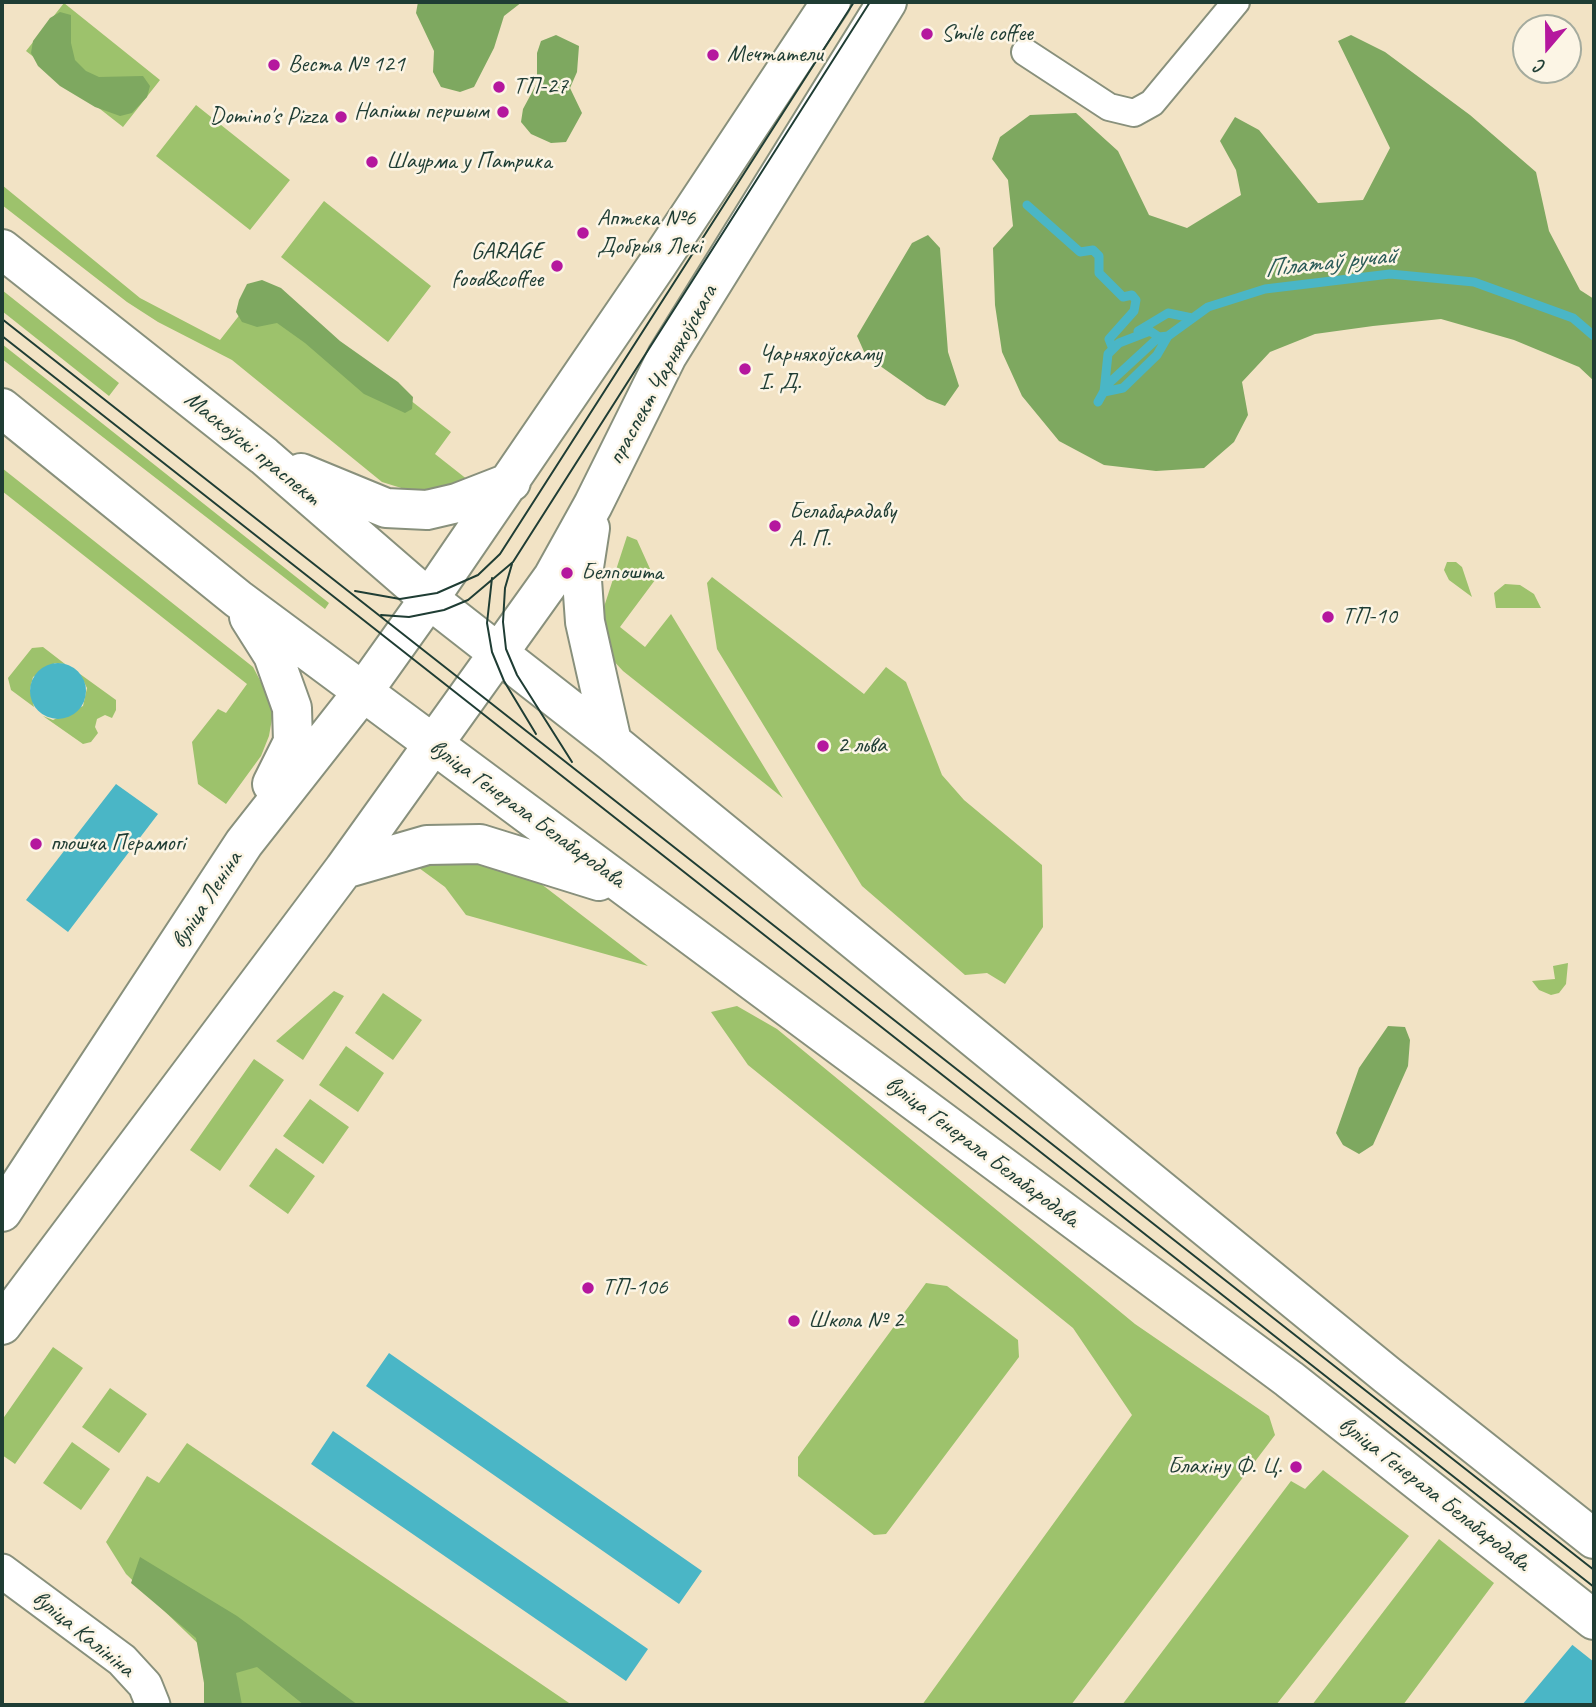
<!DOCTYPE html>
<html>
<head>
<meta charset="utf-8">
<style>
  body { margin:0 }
  #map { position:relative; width:1596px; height:1707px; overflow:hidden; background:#f2e3c5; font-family:Caveat,sans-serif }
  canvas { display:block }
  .frame { position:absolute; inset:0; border:4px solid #1f3d34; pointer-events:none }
  .north { position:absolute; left:1512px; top:14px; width:70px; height:70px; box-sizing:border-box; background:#fcf5e5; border:2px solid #a4ab9e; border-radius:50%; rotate:200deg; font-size:19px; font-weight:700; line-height:28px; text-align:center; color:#1f3d34 }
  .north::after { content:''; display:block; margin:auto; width:24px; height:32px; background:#b5179e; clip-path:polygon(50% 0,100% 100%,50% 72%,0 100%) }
</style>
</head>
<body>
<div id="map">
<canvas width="1596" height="1707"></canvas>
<div class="frame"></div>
<div class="north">С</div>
</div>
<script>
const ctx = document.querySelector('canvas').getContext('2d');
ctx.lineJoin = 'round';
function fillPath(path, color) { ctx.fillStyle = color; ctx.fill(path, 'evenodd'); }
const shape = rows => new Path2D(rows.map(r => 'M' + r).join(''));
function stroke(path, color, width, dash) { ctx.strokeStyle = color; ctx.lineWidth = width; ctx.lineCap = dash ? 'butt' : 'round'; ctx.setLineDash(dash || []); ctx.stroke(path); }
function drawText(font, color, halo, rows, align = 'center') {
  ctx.font = font + ' Caveat,sans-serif'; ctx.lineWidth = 5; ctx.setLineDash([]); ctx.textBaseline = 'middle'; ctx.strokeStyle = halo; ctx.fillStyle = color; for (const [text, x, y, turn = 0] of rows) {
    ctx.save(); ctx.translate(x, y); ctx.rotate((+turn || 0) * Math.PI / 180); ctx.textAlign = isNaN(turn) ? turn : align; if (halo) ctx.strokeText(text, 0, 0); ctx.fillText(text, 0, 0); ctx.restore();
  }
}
const green = shape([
  [64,3,160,80,123,127,26,51],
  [196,105,290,180,250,230,156,156],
  [2,185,140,298,220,340,263,285,451,432,435,454,468,480,445,492,411,491,382,482,232,360,158,322,127,302,2,205],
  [324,201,431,286,388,342,281,257],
  [2,290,119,383,109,396,2,311],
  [2,344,329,603,325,609,2,359],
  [2,468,253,667,270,699,273,713,269,736,261,756,226,804,198,784,192,742,218,709,226,713,247,684,2,491],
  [627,536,637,540,655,580,620,627,645,647,671,614,783,798,623,671,610,657,605,641,603,610],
  [1447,562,1456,562,1462,567,1472,597,1449,580,1444,570],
  [712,577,864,694,886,667,906,682,942,775,964,800,1042,865,1043,927,1005,984,987,973,965,975,862,886,717,649,707,583],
  [1505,584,1520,585,1534,594,1541,608,1496,608,1494,593],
  [43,647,65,664,55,663,33,677,30,689,34,707,11,690,8,678,32,648],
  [80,674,116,700,116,710,112,718,105,715,97,719,95,727,98,733,91,742,83,744,43,716,53,720,83,706,87,688],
  [459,854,536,880,648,966,466,915,445,887,419,868,429,860],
  [1568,963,1566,984,1559,993,1551,995,1539,990,1532,981,1555,979,1553,966],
  [334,991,344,996,303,1060,276,1041],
  [383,993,422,1020,393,1060,355,1033],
  [737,1006,777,1029,1135,1324,1269,1416,1275,1435,1071,1705,922,1705,1132,1415,1073,1328,748,1065,711,1012],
  [346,1046,384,1073,358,1112,319,1085],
  [254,1059,284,1080,220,1171,190,1150],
  [310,1099,349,1127,323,1164,283,1136],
  [276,1148,315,1176,288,1214,249,1186],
  [926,1283,947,1286,1018,1340,1019,1357,886,1534,874,1535,798,1476,798,1457],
  [53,1347,83,1368,15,1464,2,1455,2,1420],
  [110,1388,147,1414,119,1453,82,1427],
  [72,1442,110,1469,81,1510,43,1483],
  [187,1443,572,1705,220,1705,215,1660,126,1574,106,1542,147,1476,159,1483],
  [1323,1470,1409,1536,1276,1705,1122,1705,1291,1481,1305,1489],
  [1439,1539,1494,1583,1403,1705,1312,1705]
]);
const forest = shape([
  [418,2,522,2,504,16,494,48,474,87,460,92,441,87,433,72,434,51,416,13],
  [60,12,71,15,71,43,75,60,86,71,99,77,143,76,150,86,147,97,132,113,120,116,95,107,60,86,38,66,31,53,33,41,50,18],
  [556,35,579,46,577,72,570,88,582,113,566,142,551,143,531,134,521,122,523,109,537,83,537,53,541,41],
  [1351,35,1385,52,1470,115,1536,172,1549,231,1580,290,1594,299,1594,381,1579,367,1514,340,1441,319,1373,326,1315,334,1270,352,1242,382,1248,415,1234,442,1204,468,1156,471,1104,465,1059,441,1022,396,1002,352,995,305,993,248,1013,226,1008,180,992,159,1000,137,1030,115,1076,113,1118,151,1149,215,1187,228,1241,195,1236,170,1220,141,1235,117,1259,130,1318,203,1363,200,1390,148,1338,41],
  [928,235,940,248,948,352,959,386,945,406,927,399,866,356,857,336,912,243],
  [262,280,281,288,340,341,398,382,413,397,412,409,405,413,364,394,305,343,277,323,257,327,242,322,236,312,239,300,247,284],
  [1388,1026,1405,1027,1410,1040,1408,1066,1373,1145,1359,1154,1343,1145,1336,1133,1359,1068],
  [140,1557,237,1616,358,1705,304,1705,257,1667,236,1673,242,1705,204,1705,204,1683,196,1638,131,1583]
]);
const water = shape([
  '30 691a28 28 0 1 1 56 0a28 28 0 1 1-56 0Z',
  [116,784,158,814,68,932,26,900],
  [389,1353,702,1571,679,1604,366,1386],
  [333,1431,648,1649,626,1681,311,1464],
  [1594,1619,1594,1705,1522,1705]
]);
const pier = shape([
  [1594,1615,1594,1662,1570,1643]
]);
const stream = shape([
  [1027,205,1080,252,1093,250,1099,256,1099,273,1123,297,1132,295,1136,300,1134,311,1109,339,1113,349],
  [1138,331,1168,313,1192,318],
  [1159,337,1150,331,1119,343,1108,354,1104,392,1123,388,1157,355,1168,336],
  [1098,402,1108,384,1159,337,1168,336,1208,307,1265,289,1390,274,1474,282,1573,318,1594,336]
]);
const minor = shape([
  [1025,52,1109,107,1134,113,1152,103,1236,2]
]);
const tertiary = shape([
  [2,1571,122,1660,145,1685,153,1705]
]);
const primary = shape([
  [2,249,264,456,429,599,612,742,1387,1375,1594,1539],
  [2,408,238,599,1289,1379,1594,1620],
  [301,473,386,508,427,510,457,503,511,482],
  [590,528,582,580,585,622,612,742],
  [249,617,273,655,292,708,293,742,272,784],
  [344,869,427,845,480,844,599,881],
  [2,1212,244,843,362,693,429,599,657,265,831,2],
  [2,1325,344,869,553,577,593,505,667,356,887,2]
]);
const tram = shape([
  [2,319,1594,1570],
  [2,336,1594,1587],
  [512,564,505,588,503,622,506,649,517,675,572,762],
  [492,578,487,623,492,652,504,681,536,734],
  [355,591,400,599,437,593,478,575,500,554,854,2],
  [381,615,409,617,444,610,468,600,513,562,870,2]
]);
const markers = [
  [927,34,7,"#b5179e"],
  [713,55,7,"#b5179e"],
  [274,65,7,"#b5179e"],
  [499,87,7,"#b5179e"],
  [503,112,7,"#b5179e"],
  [341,117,7,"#b5179e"],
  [372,162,7,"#b5179e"],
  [583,233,7,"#b5179e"],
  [557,266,7,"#b5179e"],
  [745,369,7,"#b5179e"],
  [775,526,7,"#b5179e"],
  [567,573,7,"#b5179e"],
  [1328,617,7,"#b5179e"],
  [823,746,7,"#b5179e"],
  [36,844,7,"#b5179e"],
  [588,1288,7,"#b5179e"],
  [794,1321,7,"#b5179e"],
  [1296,1467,7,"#b5179e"]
];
const poiNames = [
  ["Smile coffee",941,34],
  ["Мечтатели",727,55],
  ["Веста № 121",288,65],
  ["ТП-27",513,87],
  ["Напішы першым",489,112,"right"],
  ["Domino's Pizza",327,117,"right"],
  ["Шаурма у Патрика",386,162],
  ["Аптека №6",597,219],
  ["Добрыя Лекі",597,247],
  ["GARAGE",543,252,"right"],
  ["food&coffee",543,280,"right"],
  ["Чарняхоўскаму",759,355],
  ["І. Д.",759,383],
  ["Белабарадаву",789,512],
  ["А. П.",789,540],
  ["Белпошта",581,573],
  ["ТП-10",1342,617],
  ["2 льва",837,746],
  ["плошча Перамогі",50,844],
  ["ТП-106",602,1288],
  ["Школа № 2",808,1321],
  ["Блахіну Ф. Ц.",1282,1467,"right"]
];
const streetNames = [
  ["праспект Чарняхоўскага",663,375,-61],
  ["Маскоўскі праспект",252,449,39],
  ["вуліца Генерала Белабародава",527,814,36],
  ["вуліца Леніна",207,900,-57],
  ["вуліца Генерала Белабародава",982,1152,37],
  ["вуліца Генерала Белабародава",1434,1494,38],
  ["вуліца Калініна",83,1634,39]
];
const waterNames = [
  ["Пілатаў ручай",1330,263,-6]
];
fillPath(green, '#9dc26c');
fillPath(forest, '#7ea860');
fillPath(water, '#4ab6c6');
fillPath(pier, '#f2e3c5');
stroke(stream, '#4ab6c6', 9);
stroke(minor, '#88907c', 30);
stroke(tertiary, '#88907c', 37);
stroke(primary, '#88907c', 42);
stroke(minor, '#fff', 26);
stroke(tertiary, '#fff', 33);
stroke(primary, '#fff', 38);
stroke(tram, '#1f3d34', 2);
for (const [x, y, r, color] of markers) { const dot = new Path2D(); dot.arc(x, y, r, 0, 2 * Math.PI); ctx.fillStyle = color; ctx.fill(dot); stroke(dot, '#fcf5e5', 2.5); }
drawText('24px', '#1f3d34', '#fcf5e5', poiNames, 'left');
drawText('24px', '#1f3d34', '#fcf5e5', streetNames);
drawText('italic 26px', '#2a5b58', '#fcf5e5', waterNames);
</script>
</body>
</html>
